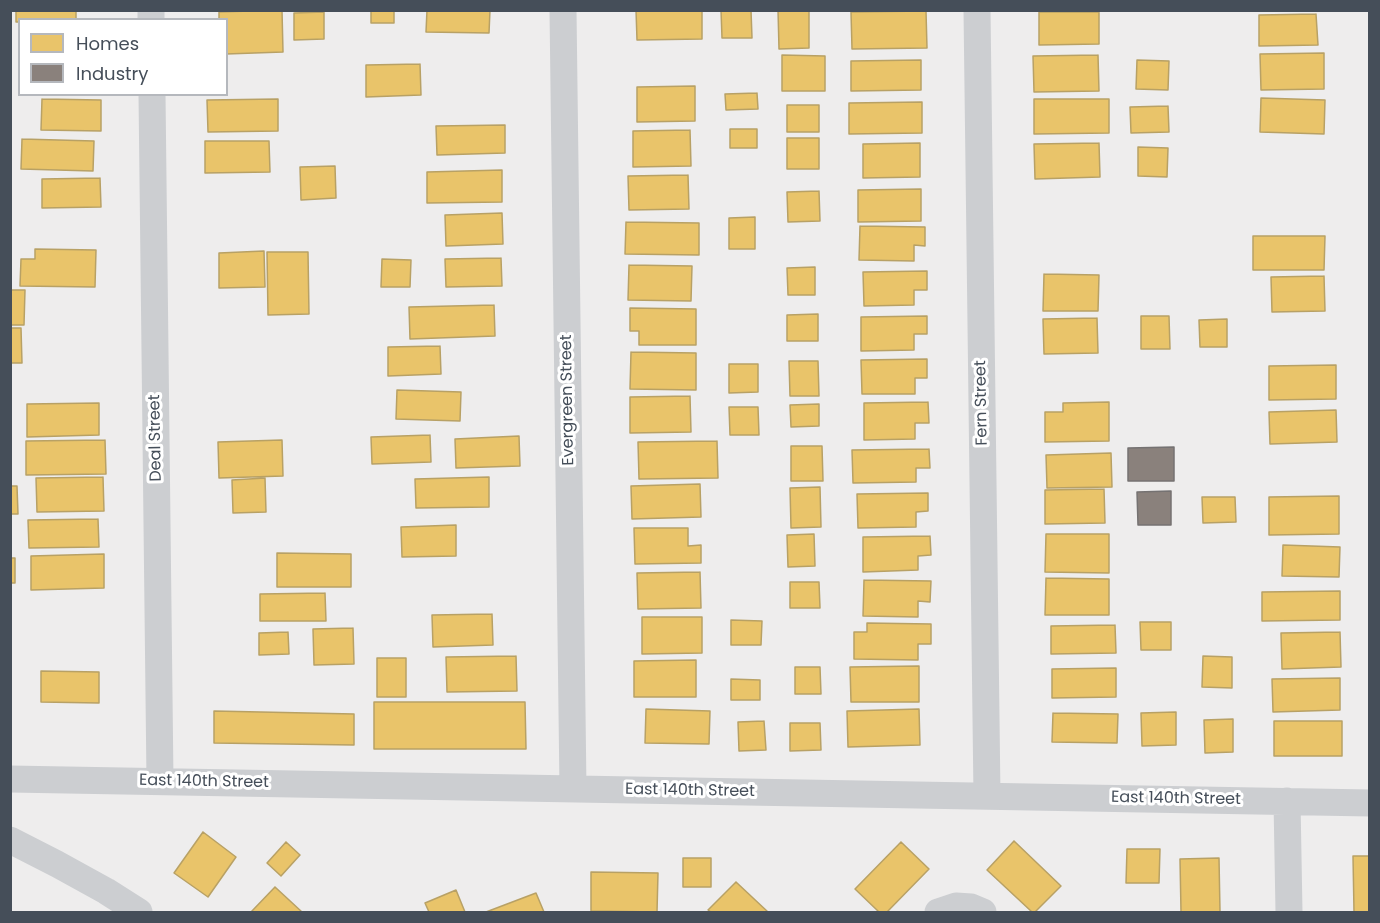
<!DOCTYPE html>
<html>
<head>
<meta charset="utf-8">
<style>
  body { margin:0 }
  #map { position:relative; width:1380px; height:923px; overflow:hidden; background:#eeeded; font-family:Poppins,sans-serif }
  canvas { display:block }
  .frame { position:absolute; inset:0; border:12px solid #454e59; pointer-events:none }
  .legend { position:absolute; left:18px; top:18px; width:210px; height:78px; box-sizing:border-box; background:#fff; border:2px solid #b5b8bd; margin:0; padding:8px 10px; list-style:none; font-size:18px; color:#454e59 }
  .legend li { display:flex; align-items:center; gap:12px; height:30px }
  .legend b { width:30px; border:2px solid #b5b8bd }
</style>
</head>
<body>
<div id="map">
<canvas width="1380" height="923"></canvas>
<div class="frame"></div>
<ul class="legend">
<li><b style="height:16px;background:#e9c46a"></b>Homes</li>
<li><b style="height:16px;background:#8a817c"></b>Industry</li>
</ul>
</div>
<script>
const ctx = document.querySelector('canvas').getContext('2d');
ctx.lineJoin = 'round';
function fillPath(path, color) { ctx.fillStyle = color; ctx.fill(path, 'evenodd'); }
const shape = rows => new Path2D(rows.map(r => 'M' + r).join(''));
function stroke(path, color, width, dash) { ctx.strokeStyle = color; ctx.lineWidth = width; ctx.lineCap = dash ? 'butt' : 'round'; ctx.setLineDash(dash || []); ctx.stroke(path); }
function drawText(font, color, halo, rows, align = 'center') {
  ctx.font = font + ' Poppins,sans-serif'; ctx.lineWidth = 6; ctx.setLineDash([]); ctx.textBaseline = 'middle'; ctx.strokeStyle = halo; ctx.fillStyle = color; for (const [text, x, y, turn = 0] of rows) {
    ctx.save(); ctx.translate(x, y); ctx.rotate((+turn || 0) * Math.PI / 180); ctx.textAlign = isNaN(turn) ? turn : align; if (halo) ctx.strokeText(text, 0, 0); ctx.fillText(text, 0, 0); ctx.restore();
  }
}
const homes = shape([
  [16,10,76,10,76,20,20,20,20,22,16,22,16,10],
  [282,10,283,52,226,54,226,20,219,20,219,12,282,10],
  [371,10,394,10,394,23,371,23,371,10],
  [427,10,490,10,489,33,426,32,427,10],
  [636,10,702,10,702,39,637,40,636,10],
  [721,10,751,10,752,38,722,38,721,10],
  [778,10,809,10,809,48,779,49,778,10],
  [926,11,927,48,852,49,851,12,926,11],
  [324,12,324,39,294,40,294,13,324,12],
  [1039,12,1099,12,1099,44,1039,45,1039,12],
  [1316,14,1318,45,1259,46,1259,15,1316,14],
  [1324,53,1324,89,1261,90,1260,54,1324,53],
  [782,55,825,56,825,91,782,91,782,55],
  [1098,55,1099,91,1034,92,1033,56,1098,55],
  [921,60,921,90,851,91,851,61,921,60],
  [1137,60,1169,61,1168,90,1136,89,1137,60],
  [420,64,421,95,366,97,366,65,420,64],
  [695,86,695,121,637,122,637,87,695,86],
  [757,93,758,109,726,110,725,94,757,93],
  [1261,98,1325,100,1324,134,1260,132,1261,98],
  [42,99,101,100,101,131,41,130,42,99],
  [278,99,278,131,208,132,207,100,278,99],
  [1034,99,1109,99,1109,133,1034,134,1034,99],
  [922,102,922,133,849,134,849,103,922,102],
  [787,105,819,105,819,132,787,132,787,105],
  [1168,106,1169,132,1131,133,1130,107,1168,106],
  [505,125,505,153,437,155,436,126,505,125],
  [730,129,757,129,757,148,730,148,730,129],
  [690,130,691,166,633,167,633,131,690,130],
  [787,138,819,138,819,169,787,169,787,138],
  [22,139,94,141,93,171,21,169,22,139],
  [205,141,269,141,270,172,205,173,205,141],
  [920,143,920,177,863,178,863,144,920,143],
  [1099,143,1100,177,1035,179,1034,144,1099,143],
  [1138,147,1168,148,1167,177,1138,176,1138,147],
  [335,166,336,198,301,200,300,167,335,166],
  [502,170,502,202,427,203,427,172,502,170],
  [688,175,689,209,629,210,628,176,688,175],
  [100,178,101,207,42,208,42,179,100,178],
  [921,189,921,221,858,222,858,190,921,189],
  [819,191,820,221,788,222,787,192,819,191],
  [502,213,503,244,446,246,445,215,502,213],
  [755,217,755,249,729,249,729,218,755,217],
  [626,222,699,223,699,255,625,254,626,222],
  [860,226,925,227,925,246,914,245,914,261,859,260,860,226],
  [1253,236,1325,236,1324,270,1253,270,1253,236],
  [35,249,96,250,95,287,20,286,21,259,35,259,35,249],
  [264,251,265,287,219,288,219,253,264,251],
  [267,252,308,252,309,314,268,315,267,252],
  [501,258,502,286,446,287,445,259,501,258],
  [382,259,411,260,410,287,381,287,382,259],
  [629,265,692,266,691,301,628,300,629,265],
  [815,267,815,295,788,295,787,268,815,267],
  [927,271,927,290,914,290,914,305,864,306,863,272,927,271],
  [1044,274,1099,275,1098,311,1043,311,1044,274],
  [1324,276,1325,311,1272,312,1271,277,1324,276],
  [10,290,25,290,24,325,10,325,10,290],
  [494,305,495,336,410,339,409,307,494,305],
  [630,308,696,309,696,345,639,345,639,331,630,331,630,308],
  [818,314,818,341,787,341,787,315,818,314],
  [927,316,927,334,914,334,914,350,861,351,861,317,927,316],
  [1141,316,1169,316,1170,349,1141,349,1141,316],
  [1097,318,1098,353,1044,354,1043,319,1097,318],
  [1227,319,1227,347,1200,347,1199,320,1227,319],
  [10,328,21,328,22,363,10,363,10,328],
  [440,346,441,374,388,376,388,347,440,346],
  [631,352,696,353,696,390,630,389,631,352],
  [927,359,927,378,915,378,915,394,862,394,861,360,927,359],
  [789,361,818,361,819,396,790,396,789,361],
  [729,364,758,364,758,392,729,393,729,364],
  [1336,365,1336,399,1269,400,1269,366,1336,365],
  [397,390,461,392,460,421,396,419,397,390],
  [690,396,691,432,630,433,630,397,690,396],
  [928,402,929,423,915,423,915,439,864,440,864,403,928,402],
  [1109,402,1109,441,1045,442,1045,412,1063,412,1063,403,1109,402],
  [99,403,99,435,27,437,27,404,99,403],
  [819,404,819,426,791,427,790,405,819,404],
  [729,407,758,407,759,435,730,435,729,407],
  [1336,410,1337,442,1270,444,1269,412,1336,410],
  [430,435,431,462,372,464,371,437,430,435],
  [519,436,520,466,456,468,455,439,519,436],
  [105,440,106,474,26,475,26,441,105,440],
  [282,440,283,476,219,478,218,442,282,440],
  [717,441,718,478,639,479,638,442,717,441],
  [791,446,822,446,823,481,791,481,791,446],
  [929,449,930,468,916,468,916,482,853,483,852,450,929,449],
  [1111,453,1112,487,1047,488,1046,455,1111,453],
  [103,477,104,511,37,512,36,478,103,477],
  [489,477,489,507,416,508,415,479,489,477],
  [265,478,266,512,233,513,232,480,265,478],
  [700,484,701,517,632,519,631,486,700,484],
  [10,486,17,486,18,514,10,514,10,486],
  [820,487,821,527,791,528,790,488,820,487],
  [1104,489,1105,523,1045,524,1045,490,1104,489],
  [928,493,928,511,916,512,916,527,858,528,857,494,928,493],
  [1339,496,1339,534,1269,535,1269,497,1339,496],
  [1202,497,1235,497,1236,522,1203,523,1202,497],
  [98,519,99,547,29,548,28,520,98,519],
  [456,525,456,556,402,557,401,527,456,525],
  [634,528,688,528,688,546,701,545,701,563,635,564,634,528],
  [814,534,815,566,788,567,787,535,814,534],
  [1046,534,1109,534,1109,573,1045,572,1046,534],
  [930,536,931,555,918,556,918,570,863,572,863,537,930,536],
  [1283,545,1340,547,1339,577,1282,576,1283,545],
  [277,553,351,554,351,587,277,587,277,553],
  [104,554,104,588,31,590,31,556,104,554],
  [10,558,15,558,15,583,10,583,10,558],
  [700,572,701,608,638,609,637,573,700,572],
  [1046,578,1109,579,1109,615,1045,615,1046,578],
  [864,580,931,581,930,602,918,601,918,617,863,616,864,580],
  [790,582,819,582,820,608,790,608,790,582],
  [1340,591,1340,620,1262,621,1262,592,1340,591],
  [325,593,326,621,260,621,260,594,325,593],
  [492,614,493,645,433,647,432,615,492,614],
  [642,617,702,617,702,653,642,654,642,617],
  [731,620,762,621,761,645,731,645,731,620],
  [1140,622,1171,622,1171,650,1141,650,1140,622],
  [867,623,931,624,931,644,918,644,918,660,854,659,854,632,867,632,867,623],
  [1115,625,1116,653,1051,654,1051,626,1115,625],
  [353,628,354,664,314,665,313,629,353,628],
  [288,632,289,654,259,655,259,633,288,632],
  [1340,632,1341,667,1282,669,1281,633,1340,632],
  [516,656,517,691,447,692,446,657,516,656],
  [1203,656,1232,657,1232,688,1202,687,1203,656],
  [377,658,406,658,406,697,377,697,377,658],
  [696,660,696,697,634,697,634,661,696,660],
  [919,666,919,702,851,702,850,667,919,666],
  [795,667,820,667,821,694,795,694,795,667],
  [1116,668,1116,697,1052,698,1052,669,1116,668],
  [41,671,99,672,99,703,41,702,41,671],
  [1340,678,1340,710,1273,712,1272,679,1340,678],
  [731,679,760,680,760,700,731,700,731,679],
  [374,702,525,702,526,749,374,749,374,702],
  [646,709,710,711,709,744,645,743,646,709],
  [919,709,920,745,848,747,847,711,919,709],
  [214,711,354,714,354,745,214,743,214,711],
  [1176,712,1176,745,1142,746,1141,713,1176,712],
  [1053,713,1118,714,1117,743,1052,742,1053,713],
  [1233,719,1233,752,1205,753,1204,720,1233,719],
  [764,721,766,750,739,751,738,722,764,721],
  [1274,721,1342,721,1342,756,1274,756,1274,721],
  [790,723,820,723,821,750,790,751,790,723],
  [203,832,236,857,208,897,174,873,203,832],
  [1014,841,1061,886,1035,912,1032,912,987,870,1014,841],
  [286,842,300,855,281,876,267,863,286,842],
  [901,842,929,869,887,912,879,912,855,889,901,842],
  [1127,849,1160,849,1159,883,1126,883,1127,849],
  [1353,856,1370,856,1370,912,1354,912,1353,856],
  [683,858,711,858,711,887,683,887,683,858],
  [1219,858,1220,912,1181,912,1180,859,1219,858],
  [591,872,658,873,657,912,591,911,591,872],
  [736,882,768,912,711,912,708,910,736,882],
  [275,887,302,912,251,912,275,887],
  [456,890,465,912,429,912,425,903,456,890],
  [536,893,544,912,486,912,536,893]
]);
const industry = shape([
  [1174,447,1174,481,1128,481,1128,448,1174,447],
  [1171,491,1171,525,1138,525,1137,492,1171,491]
]);
const street = shape([
  [151,10,151,20],
  [563,10,573,789],
  [977,10,987,796],
  [152,94,160,781],
  [10,779,1370,803],
  [1287,801,1289,912],
  [10,840,57,864,106,891,139,912],
  [938,912,956,906,971,907,983,912]
]);
const streetNames = [
  ["Evergreen Street",568,400,-91],
  ["Fern Street",982,403,-91],
  ["Deal Street",156,438,-91],
  ["East 140th Street",204,782,1],
  ["East 140th Street",690,791,1],
  ["East 140th Street",1176,799,1]
];
fillPath(homes, '#e9c46a');
stroke(homes, '#b8a165', 1.5);
fillPath(industry, '#8a817c');
stroke(industry, '#757272', 1.5);
stroke(street, '#ccced1', 27);
drawText('16px', '#454e59', '#fff', streetNames);
</script>
</body>
</html>
